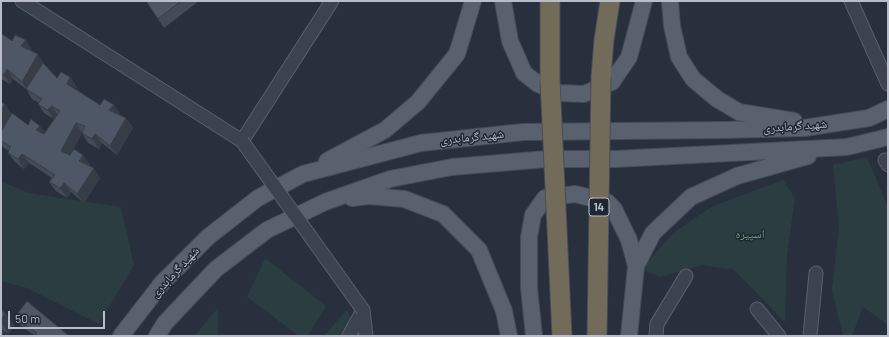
<!DOCTYPE html>
<html>
<head>
<meta charset="utf-8">
<style>
  body { margin:0 }
  #map { position:relative; width:889px; height:337px; overflow:hidden; background:#28303e; font-family:Barlow,sans-serif }
  canvas { display:block }
  .frame { position:absolute; inset:0; border:2px solid #b8bdc9; pointer-events:none }
  .scale { position:absolute; left:8px; top:311px; width:97px; height:18px; box-sizing:border-box; border:2px solid #b8bdc9; border-top:0; padding-left:5px; font-size:12px; line-height:14px; white-space:nowrap; color:#b8bdc9; -webkit-text-stroke:3px #202733; paint-order:stroke }
</style>
</head>
<body>
<div id="map">
<canvas width="889" height="337"></canvas>
<div class="frame"></div>
<div class="scale">50 m</div>
</div>
<script>
const ctx = document.querySelector('canvas').getContext('2d');
ctx.lineJoin = 'round';
function fillPath(path, color) { ctx.fillStyle = color; ctx.fill(path, 'evenodd'); }
const shape = rows => new Path2D(rows.map(r => 'M' + r).join(''));
function stroke(path, color, width, dash) { ctx.strokeStyle = color; ctx.lineWidth = width; ctx.lineCap = dash ? 'butt' : 'round'; ctx.setLineDash(dash || []); ctx.stroke(path); }
function drawText(font, color, halo, rows, align = 'center') {
  ctx.font = font + ' Barlow,"Noto Naskh Arabic",sans-serif'; ctx.lineWidth = 3; ctx.setLineDash([]); ctx.textBaseline = 'middle'; ctx.strokeStyle = halo; ctx.fillStyle = color; for (const [text, x, y, turn = 0] of rows) {
    ctx.save(); ctx.translate(x, y); ctx.rotate((+turn || 0) * Math.PI / 180); ctx.textAlign = isNaN(turn) ? turn : align; if (halo) ctx.strokeText(text, 0, 0); ctx.fillText(text, 0, 0); ctx.restore();
  }
}
const green = shape([
  [867,157,888,207,888,325,863,307,852,336,843,336,832,290,839,227,833,165],
  [783,180,795,198,787,254,785,322,734,270,702,265,660,277,642,269,672,234,711,207],
  [1,181,28,193,121,207,134,265,99,324,27,288,1,281],
  [265,258,326,306,308,336,299,336,247,297],
  [218,308,218,336,194,336],
  [347,309,358,336,324,336]
]);
const minor = shape([
  [22,1,242,141,332,1],
  [851,1,888,84],
  [885,160,888,165],
  [757,309,779,336],
  [363,310,366,336],
  [349,336,363,310],
  [656,336,657,324,686,276],
  [810,336,816,273]
]);
const major = shape([
  [503,1,510,41,524,73,538,84,559,93,584,94,612,82,629,57,644,1],
  [670,1,672,26,679,57,693,79,717,99,739,112,794,121],
  [327,161,385,130,418,102,457,54,473,1],
  [352,198,369,196,404,199,443,214,479,250,504,311,509,336],
  [121,336,162,283,208,237,258,198,303,174,421,143,523,132,725,130,804,128,869,118,888,109],
  [157,336,165,323,216,269,267,230,325,202,390,179,452,167,547,159,615,159,847,147,888,137],
  [534,336,529,288,529,237,533,215,545,198,575,194,607,202,614,209,629,240,636,266],
  [629,336,636,266,653,233,691,197,737,176,808,156]
]);
const highway = shape([
  [601,77,604,40,610,1],
  [550,80,550,1]
]);
const minorBridge = shape([
  [242,141,363,310]
]);
const highwayBridge = shape([
  [550,80,562,336],
  [597,336,601,77]
]);
const wall = shape([
  [146,1,199,1,164,28],
  [1,33,12,41,32,50,31,51,44,64,57,78,70,77,77,87,76,89,100,105,114,105,120,114,119,115,126,118,133,128,117,155,102,143,99,149,88,143,82,133,73,150,90,164,89,166,100,178,84,203,71,192,67,198,56,191,49,182,52,178,29,163,24,169,15,162,8,153,9,151,4,148,1,144,1,132,10,117,1,131,1,102,12,114,28,125,45,132,54,119,44,113,38,104,39,103,32,99,26,89,13,79,10,84,1,79],
  [1,310,5,313,14,325,9,334,5,332,2,336,1,336],
  [15,317,69,336,34,335,20,325]
]);
const shadedWall = shape([
  [26,40,32,50,27,56,21,46],
  [38,54,44,64,28,91,22,82],
  [7,69,13,79,10,84,4,75],
  [70,77,77,87,73,93,67,84],
  [5,104,12,114,1,131,1,111],
  [114,105,120,114,116,120,109,110],
  [52,106,58,115,54,119,47,110],
  [126,118,133,128,117,155,110,146],
  [76,123,82,133,68,160,61,151],
  [40,126,47,135,43,140,36,130],
  [95,134,102,143,99,149,92,139],
  [22,154,29,163,24,169,18,159],
  [83,155,90,164,85,170,79,161],
  [94,168,100,178,84,203,77,194],
  [64,183,71,192,67,198,60,188],
  [5,313,14,325,9,334,1,322],
  [1,326,5,332,2,336,1,336]
]);
const building = shape([
  [146,1,181,1,158,19,146,1],
  [1,33,12,41,15,35,26,40,21,46,38,54,22,82,7,69,4,75,1,74,1,33],
  [43,63,57,78,61,72,70,77,67,84,100,105,104,99,114,105,109,110,126,118,110,146,95,134,92,139,82,133,85,126,76,123,61,151,70,155,74,149,83,155,79,161,94,168,77,194,64,183,60,188,49,182,55,175,22,154,18,159,8,153,10,146,1,141,1,132,12,113,28,125,31,119,40,126,36,130,44,134,60,111,52,106,47,110,38,104,42,99,26,89,43,63],
  [1,102,5,104,1,111,1,102],
  [27,301,69,336,34,336,37,333,15,317,27,301],
  [1,310,5,313,1,322,1,310],
  [6,334,9,336,4,336,6,334]
]);
const shields = [
  [599,207,20]
];
const shieldNames = [
  ["14",599,207]
];
const streetNames = [
  ["شهید گرمابدری",795,126,-4],
  ["شهید گرمابدری",472,137,-6],
  ["شهید گرمابدری",175,272,-47]
];
const parkNames = [
  ["اسپیره",750,234]
];
fillPath(green, '#2b3d40');
stroke(minor, '#5a606c', 15);
stroke(major, '#454b57', 18);
stroke(highway, '#464d59', 21);
stroke(minor, '#3c424e', 13);
stroke(major, '#5a616e', 16);
stroke(highway, '#736b59', 19);
stroke(minorBridge, '#5a606c', 15, []);
stroke(highwayBridge, '#464d59', 21, []);
stroke(minorBridge, '#3c424e', 13);
stroke(highwayBridge, '#736b59', 19);
fillPath(wall, '#434b58');
fillPath(shadedWall, '#373d47');
fillPath(building, '#4e5766');
stroke(building, '#373d47', 1);
for (const [x, y, w] of shields) { const box = new Path2D(); box.roundRect(x - w / 2, y - 9, w, 18, 3); ctx.fillStyle = '#202733'; ctx.fill(box); stroke(box, '#b8bdc9', 1); }
drawText('bold 11px', '#b8bdc9', null, shieldNames);
drawText('12px', '#b8bdc9', '#202733', streetNames);
drawText('12px', '#71977d', '#202733', parkNames);
</script>
</body>
</html>
